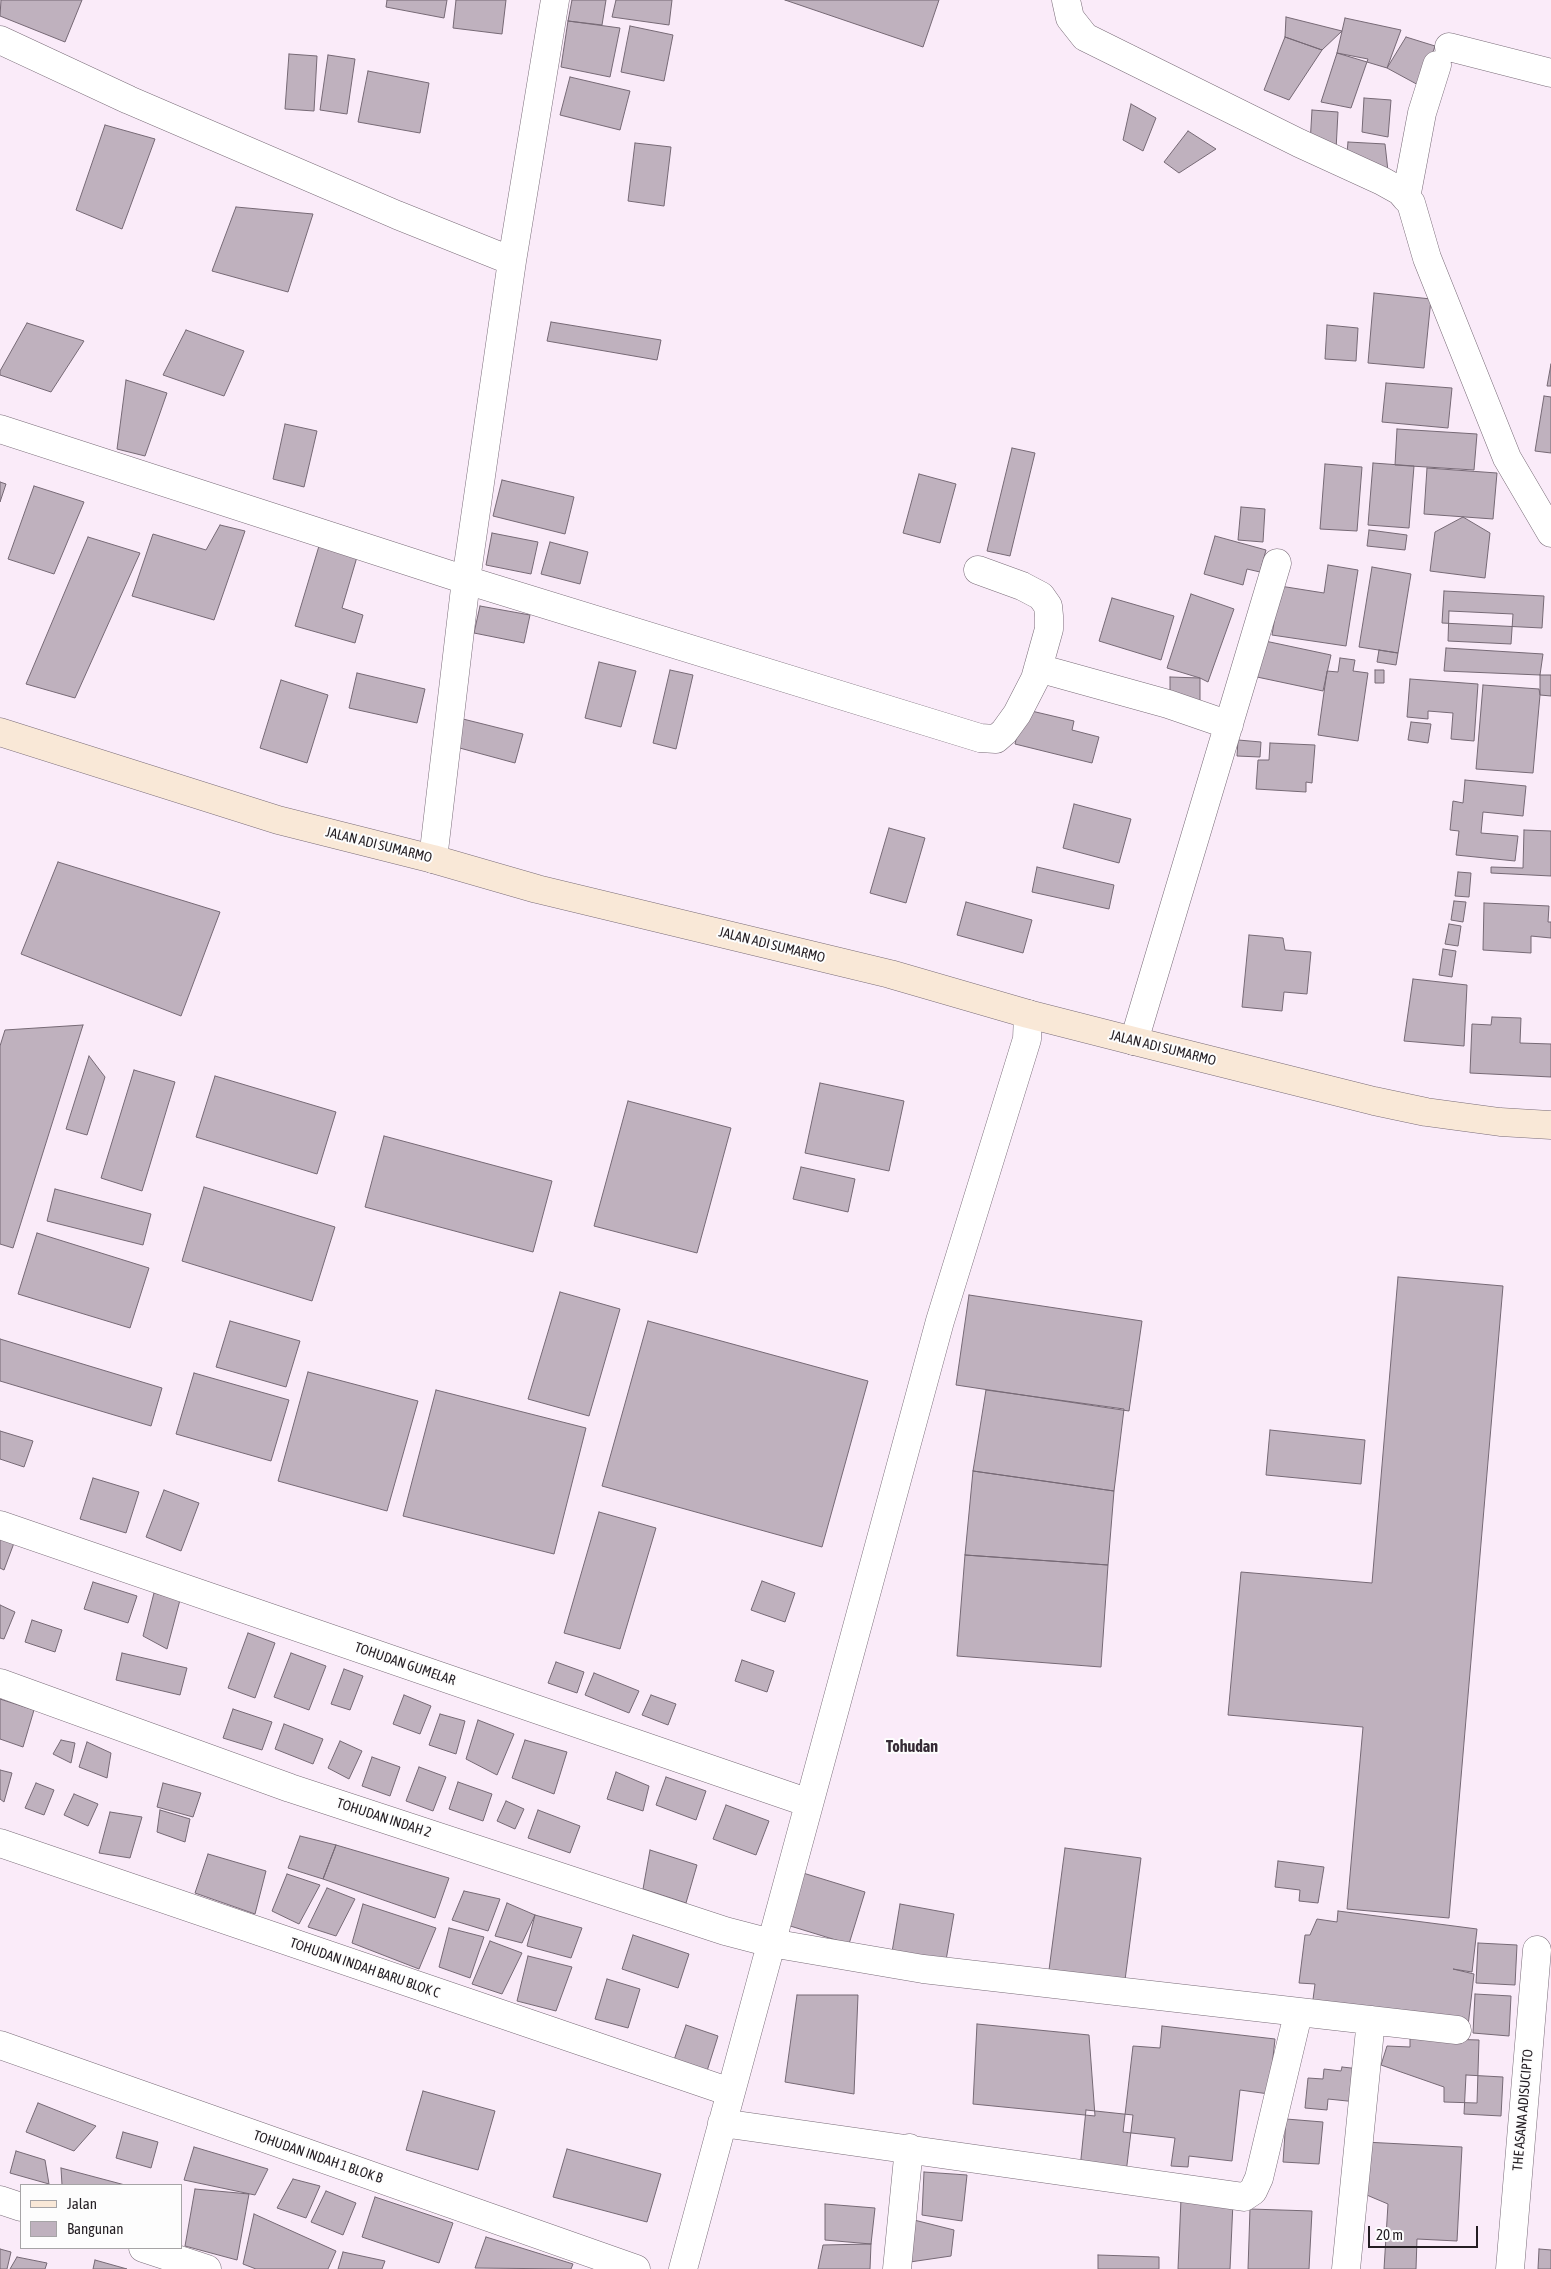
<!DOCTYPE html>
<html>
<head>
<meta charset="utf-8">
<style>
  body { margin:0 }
  #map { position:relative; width:1551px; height:2269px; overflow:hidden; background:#faebf9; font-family:"Asap Condensed",sans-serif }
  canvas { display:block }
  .legend { position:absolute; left:20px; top:2184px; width:162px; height:65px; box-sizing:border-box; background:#fdfdfd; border:1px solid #a6a4a6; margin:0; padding:6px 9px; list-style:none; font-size:15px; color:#241e23 }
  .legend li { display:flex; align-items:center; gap:10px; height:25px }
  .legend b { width:25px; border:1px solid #a6a4a6 }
  .scale { position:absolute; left:1368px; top:2226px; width:110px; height:22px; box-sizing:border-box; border:2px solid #241e23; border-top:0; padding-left:6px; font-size:15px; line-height:18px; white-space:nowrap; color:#241e23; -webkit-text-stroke:4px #fdfdfd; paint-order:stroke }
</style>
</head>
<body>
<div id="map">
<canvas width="1551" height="2269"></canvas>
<ul class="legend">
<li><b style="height:6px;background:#f9e8d7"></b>Jalan</li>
<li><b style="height:14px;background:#bfb1be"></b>Bangunan</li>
</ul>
<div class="scale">20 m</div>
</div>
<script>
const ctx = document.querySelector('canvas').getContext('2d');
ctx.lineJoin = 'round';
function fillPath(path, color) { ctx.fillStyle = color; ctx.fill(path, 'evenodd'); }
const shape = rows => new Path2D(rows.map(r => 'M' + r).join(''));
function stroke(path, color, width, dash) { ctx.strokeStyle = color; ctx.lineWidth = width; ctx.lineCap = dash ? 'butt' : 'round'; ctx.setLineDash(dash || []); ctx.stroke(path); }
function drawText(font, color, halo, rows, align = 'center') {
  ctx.font = font + ' "Asap Condensed",sans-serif'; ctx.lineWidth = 4; ctx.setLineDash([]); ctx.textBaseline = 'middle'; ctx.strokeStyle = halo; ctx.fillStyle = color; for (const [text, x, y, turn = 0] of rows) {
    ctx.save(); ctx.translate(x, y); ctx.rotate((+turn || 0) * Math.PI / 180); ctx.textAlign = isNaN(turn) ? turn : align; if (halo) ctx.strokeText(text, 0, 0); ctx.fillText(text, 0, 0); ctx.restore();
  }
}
const building = shape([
  [1,0,82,0,65,42,0,16,1,0],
  [387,0,447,0,444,18,386,7,387,0],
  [456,0,506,0,502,34,453,28,456,0],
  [572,0,606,0,602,25,568,21,572,0],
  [616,0,672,0,669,25,612,17,616,0],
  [785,0,939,0,923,47,785,0],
  [1286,17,1342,31,1322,50,1285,37,1286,17],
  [1345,18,1401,30,1387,68,1337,53,1345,18],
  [568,21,620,28,610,77,561,67,568,21],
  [630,26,673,35,664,81,621,72,630,26],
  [1285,37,1322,50,1289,100,1264,90,1285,37],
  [1406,37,1435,46,1422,87,1387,68,1406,37],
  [1337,53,1368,59,1351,108,1321,102,1337,53],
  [289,54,317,56,314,111,285,109,289,54],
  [328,55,355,59,347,114,320,110,328,55],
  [368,71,429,83,420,133,358,122,368,71],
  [570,77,630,91,620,130,560,115,570,77],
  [1364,98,1391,100,1388,137,1362,132,1364,98],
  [1131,104,1156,118,1143,151,1123,140,1131,104],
  [1312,110,1338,112,1336,150,1310,144,1312,110],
  [105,125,155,139,122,229,76,210,105,125],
  [1188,131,1216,149,1179,173,1164,162,1188,131],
  [1348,142,1385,144,1388,171,1347,153,1348,142],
  [635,143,671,147,664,206,628,201,635,143],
  [236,207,313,214,288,292,212,271,236,207],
  [1374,293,1431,299,1424,368,1368,363,1374,293],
  [551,322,661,340,657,360,547,341,551,322],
  [27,323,84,341,51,392,0,375,0,371,27,323],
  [1327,325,1358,328,1356,361,1325,359,1327,325],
  [186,330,244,351,224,396,163,375,186,330],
  [1551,364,1551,386,1547,386,1551,364],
  [126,380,167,393,145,456,117,449,126,380],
  [1386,383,1452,388,1448,428,1382,422,1386,383],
  [1544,396,1551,397,1551,453,1535,451,1544,396],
  [285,424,317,431,304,487,273,479,285,424],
  [1397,429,1477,434,1474,470,1395,465,1397,429],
  [1012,448,1035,453,1010,556,987,551,1012,448],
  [1373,463,1414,466,1409,528,1368,525,1373,463],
  [1325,464,1362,467,1357,531,1320,529,1325,464],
  [1427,468,1497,473,1493,519,1424,514,1427,468],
  [919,474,956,484,940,543,903,533,919,474],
  [502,480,574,497,565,534,493,516,502,480],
  [0,482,6,484,0,502,0,482],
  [34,486,84,502,54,574,8,559,34,486],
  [1241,507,1265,509,1263,542,1238,540,1241,507],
  [1463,517,1490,533,1485,578,1430,571,1435,532,1463,517],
  [220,525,245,531,214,620,132,596,153,534,206,550,220,525],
  [1369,530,1407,535,1405,550,1367,546,1369,530],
  [492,533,538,542,531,574,486,565,492,533],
  [1215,536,1266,550,1260,572,1247,569,1243,585,1204,574,1215,536],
  [88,537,140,553,75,698,26,684,88,537],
  [550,542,588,552,580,584,541,574,550,542],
  [319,546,357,557,342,608,363,615,355,643,295,626,319,546],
  [1328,565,1358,570,1346,646,1272,635,1280,586,1324,593,1328,565],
  [1372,567,1411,574,1398,653,1359,647,1372,567],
  [1444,591,1544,596,1542,628,1442,623,1444,591],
  [1191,594,1234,609,1208,682,1200,678,1167,668,1191,594],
  [1112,598,1174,616,1161,660,1099,641,1112,598],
  [480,606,530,615,524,643,474,633,480,606],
  [1449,611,1513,614,1511,644,1448,641,1449,611],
  [1265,641,1331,655,1323,691,1257,677,1265,641],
  [1446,648,1543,654,1540,675,1444,671,1446,648],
  [1379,650,1398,653,1396,665,1377,662,1379,650],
  [1340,658,1355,660,1353,671,1368,673,1358,741,1318,735,1327,671,1338,672,1340,658],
  [599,662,636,671,621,727,585,718,599,662],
  [670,670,693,675,676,749,653,743,670,670],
  [1375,670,1384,670,1384,683,1375,683,1375,670],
  [357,673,425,689,417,723,349,708,357,673],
  [1540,675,1551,675,1551,696,1540,695,1540,675],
  [1170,677,1200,678,1200,702,1170,702,1170,677],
  [1410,679,1478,684,1474,741,1451,739,1453,713,1428,711,1428,719,1407,717,1410,679],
  [281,680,328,695,307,763,260,748,281,680],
  [1483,685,1539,689,1540,695,1533,773,1476,769,1483,685],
  [1023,709,1074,721,1072,730,1099,737,1092,763,1015,744,1023,709],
  [463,719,523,734,515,763,456,747,463,719],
  [1411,722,1431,724,1428,743,1408,740,1411,722],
  [1238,740,1261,742,1260,757,1237,756,1238,740],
  [1270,743,1315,745,1312,783,1306,782,1306,792,1256,789,1258,760,1269,760,1270,743],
  [1465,780,1526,786,1523,816,1483,812,1481,833,1518,836,1515,861,1456,855,1459,831,1450,830,1453,801,1463,803,1465,780],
  [1074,804,1131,819,1119,863,1063,848,1074,804],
  [889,828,925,838,906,903,870,893,889,828],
  [1524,830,1551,831,1551,876,1491,873,1491,867,1523,868,1524,830],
  [58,862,220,912,181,1016,21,954,58,862],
  [1037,867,1114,885,1109,909,1032,892,1037,867],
  [1458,872,1471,873,1469,897,1455,896,1458,872],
  [1454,901,1466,902,1463,922,1451,920,1454,901],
  [966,902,1032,920,1023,953,957,935,966,902],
  [1484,903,1549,906,1548,922,1551,922,1551,938,1531,936,1531,953,1483,950,1484,903],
  [1449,924,1461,926,1458,946,1445,944,1449,924],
  [1249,935,1283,938,1285,950,1311,952,1307,994,1284,992,1282,1011,1242,1007,1249,935],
  [1443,949,1456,951,1452,977,1439,975,1443,949],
  [1413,979,1467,985,1464,1046,1404,1041,1413,979],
  [1492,1017,1521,1018,1520,1043,1551,1044,1551,1077,1470,1073,1472,1024,1491,1025,1492,1017],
  [83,1025,13,1248,0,1244,0,1046,5,1030,83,1025],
  [89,1056,105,1077,87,1135,66,1129,89,1056],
  [134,1070,175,1082,142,1191,101,1178,134,1070],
  [215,1076,336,1112,317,1174,196,1137,215,1076],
  [820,1083,904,1101,889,1171,805,1153,820,1083],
  [628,1101,731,1128,697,1253,594,1226,628,1101],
  [384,1136,552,1181,533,1252,365,1207,384,1136],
  [801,1167,855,1179,848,1212,793,1199,801,1167],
  [204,1187,335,1227,312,1301,182,1261,204,1187],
  [55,1189,151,1214,143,1245,47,1221,55,1189],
  [37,1233,149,1268,130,1328,18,1294,37,1233],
  [1398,1277,1503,1286,1449,1918,1347,1909,1363,1727,1228,1715,1241,1572,1372,1583,1398,1277],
  [560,1292,620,1309,589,1416,528,1399,560,1292],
  [969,1295,1142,1321,1129,1411,956,1385,969,1295],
  [230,1321,300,1341,286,1387,216,1367,230,1321],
  [648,1321,868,1381,822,1547,602,1486,648,1321],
  [0,1339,162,1388,151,1426,0,1381,0,1339],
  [308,1372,418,1401,387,1511,278,1481,308,1372],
  [194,1373,289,1400,271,1461,176,1434,194,1373],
  [436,1390,586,1428,554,1554,403,1516,436,1390],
  [986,1390,1124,1409,1114,1491,973,1471,986,1390],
  [1270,1430,1365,1440,1361,1484,1266,1475,1270,1430],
  [0,1431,33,1441,24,1467,0,1459,0,1431],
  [973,1471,1114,1491,1108,1565,965,1555,973,1471],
  [93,1478,139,1492,126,1533,80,1519,93,1478],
  [164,1490,199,1503,181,1551,146,1537,164,1490],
  [599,1512,656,1528,620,1649,564,1633,599,1512],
  [0,1537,14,1543,4,1570,0,1568,0,1537],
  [965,1555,1108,1565,1101,1667,957,1656,965,1555],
  [762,1581,795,1593,785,1622,751,1610,762,1581],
  [93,1582,137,1596,128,1623,84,1609,93,1582],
  [154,1593,180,1600,167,1649,143,1636,154,1593],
  [0,1605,15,1612,4,1639,0,1638,0,1605],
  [32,1620,62,1630,55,1652,25,1642,32,1620],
  [248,1633,275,1643,255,1698,228,1688,248,1633],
  [122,1653,187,1668,180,1695,116,1680,122,1653],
  [291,1653,326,1666,309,1710,274,1697,291,1653],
  [742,1660,774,1671,767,1692,735,1681,742,1660],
  [556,1662,584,1672,577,1693,548,1683,556,1662],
  [344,1669,363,1676,350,1710,331,1704,344,1669],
  [594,1673,639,1691,629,1713,585,1695,594,1673],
  [404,1695,431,1706,420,1734,393,1724,404,1695],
  [651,1695,676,1704,668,1725,642,1715,651,1695],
  [0,1699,34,1710,23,1747,0,1739,0,1699],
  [233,1709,272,1722,262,1750,223,1738,233,1709],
  [440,1714,465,1721,456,1754,429,1745,440,1714],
  [478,1720,514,1734,497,1775,466,1759,478,1720],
  [284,1724,323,1739,313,1764,275,1749,284,1724],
  [61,1740,75,1743,71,1763,53,1754,61,1740],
  [525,1740,567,1752,554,1794,512,1778,525,1740],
  [340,1741,362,1751,349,1779,328,1768,340,1741],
  [87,1742,111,1753,107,1778,79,1767,87,1742],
  [372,1757,400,1767,390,1796,362,1786,372,1757],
  [419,1767,446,1777,433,1811,406,1801,419,1767],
  [0,1770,12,1773,4,1802,0,1799,0,1770],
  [616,1772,649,1786,643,1811,607,1799,616,1772],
  [666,1777,706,1791,696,1820,656,1805,666,1777],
  [458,1782,492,1794,483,1821,449,1809,458,1782],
  [36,1783,54,1790,44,1815,25,1808,36,1783],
  [163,1783,201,1793,193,1817,157,1807,163,1783],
  [74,1794,98,1804,88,1826,64,1815,74,1794],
  [506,1801,524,1809,515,1829,497,1821,506,1801],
  [726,1805,769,1821,756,1855,713,1839,726,1805],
  [160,1810,190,1819,185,1842,157,1832,160,1810],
  [538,1810,580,1826,570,1853,528,1838,538,1810],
  [110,1812,142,1817,130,1858,99,1853,110,1812],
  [300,1836,336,1845,323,1879,288,1868,300,1836],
  [336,1845,449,1878,435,1918,323,1879,336,1845],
  [1065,1848,1141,1858,1125,1980,1049,1970,1065,1848],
  [650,1850,697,1865,686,1903,643,1889,650,1850],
  [208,1854,266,1871,255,1914,195,1893,208,1854],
  [1278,1861,1324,1867,1318,1903,1299,1901,1300,1890,1275,1887,1278,1861],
  [803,1873,865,1892,849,1944,787,1925,803,1873],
  [287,1874,320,1885,299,1924,272,1911,287,1874],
  [327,1888,355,1899,336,1936,308,1927,327,1888],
  [464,1891,500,1899,488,1931,452,1920,464,1891],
  [507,1903,535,1915,522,1943,495,1936,507,1903],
  [363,1904,436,1928,419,1969,352,1943,363,1904],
  [900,1904,954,1914,945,1966,891,1958,900,1904],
  [1338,1911,1477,1929,1472,1972,1453,1969,1474,1974,1468,2026,1312,2007,1315,1984,1299,1983,1305,1935,1310,1935,1317,1919,1337,1922,1338,1911],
  [535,1915,582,1928,571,1958,527,1946,535,1915],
  [449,1928,484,1937,470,1978,439,1967,449,1928],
  [633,1935,689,1954,678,1988,622,1969,633,1935],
  [490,1941,522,1953,502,1994,472,1984,490,1941],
  [1478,1943,1517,1945,1515,1985,1476,1983,1478,1943],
  [528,1956,572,1967,556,2011,517,2001,528,1956],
  [607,1979,640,1989,628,2028,595,2019,607,1979],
  [1475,1994,1511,1996,1509,2036,1473,2033,1475,1994],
  [797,1995,858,1995,854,2094,785,2082,797,1995],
  [977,2024,1089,2035,1095,2116,973,2104,977,2024],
  [686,2025,718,2036,707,2071,674,2060,686,2025],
  [1162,2026,1275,2039,1269,2094,1240,2090,1232,2161,1189,2156,1188,2167,1171,2166,1175,2138,1123,2132,1133,2046,1160,2048,1162,2026],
  [1410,2038,1479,2040,1477,2103,1444,2102,1444,2087,1381,2065,1387,2046,1410,2047,1410,2038],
  [1342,2067,1360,2069,1357,2102,1328,2099,1327,2110,1305,2108,1308,2078,1323,2079,1324,2069,1341,2071,1342,2067],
  [1466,2075,1503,2077,1501,2116,1464,2114,1466,2075],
  [423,2091,495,2111,478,2170,406,2150,423,2091],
  [38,2103,96,2126,74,2151,26,2132,38,2103],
  [1086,2110,1133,2115,1126,2173,1080,2168,1086,2110],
  [1286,2119,1323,2122,1319,2164,1283,2162,1286,2119],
  [123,2132,158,2142,151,2168,116,2158,123,2132],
  [1364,2142,1462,2147,1457,2241,1417,2239,1416,2269,1384,2269,1388,2204,1362,2193,1364,2142],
  [194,2147,268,2169,255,2195,184,2180,194,2147],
  [567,2149,661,2174,647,2222,553,2197,567,2149],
  [16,2151,45,2160,49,2184,10,2173,16,2151],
  [61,2168,125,2185,62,2185,61,2168],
  [924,2172,967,2175,962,2221,922,2215,924,2172],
  [293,2179,320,2186,306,2218,277,2208,293,2179],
  [195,2189,249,2194,237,2260,185,2246,195,2189],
  [326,2191,356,2203,343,2235,311,2222,326,2191],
  [375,2197,453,2223,439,2263,362,2237,375,2197],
  [1181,2199,1233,2202,1230,2269,1178,2269,1181,2199],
  [825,2204,875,2208,871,2244,825,2240,825,2204],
  [1250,2209,1312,2211,1309,2269,1248,2269,1250,2209],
  [254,2214,336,2251,328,2269,256,2269,243,2264,254,2214],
  [910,2219,954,2230,951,2256,910,2262,910,2219],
  [486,2237,573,2264,571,2269,475,2268,486,2237],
  [871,2244,870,2269,818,2269,823,2245,871,2244],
  [0,2249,11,2252,7,2269,0,2269,0,2249],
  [1539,2249,1551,2250,1551,2269,1538,2269,1539,2249],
  [343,2252,385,2261,382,2269,338,2269,343,2252],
  [1098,2255,1159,2257,1159,2269,1098,2269,1098,2255],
  [17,2257,47,2263,45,2269,10,2269,17,2257],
  [95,2260,127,2269,93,2269,95,2260]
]);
const street = shape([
  [1066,0,1070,18,1085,37,1299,143,1382,181,1400,191,1406,198,1411,203,1427,258,1507,458,1551,533],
  [0,40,129,100,397,215,512,261],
  [1449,47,1551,73],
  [1406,198,1422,113,1437,65],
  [0,429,466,580,980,738,996,739,1004,732,1017,714,1035,679,1049,629,1049,616,1048,606,1041,596,1022,586,978,570],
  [1038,668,1168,704,1229,725],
  [433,859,466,580,512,261,555,0],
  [1134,1041,1277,563],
  [0,1525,809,1803],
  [0,1683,290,1788,725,1931,771,1943,923,1969,1457,2030],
  [0,1843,730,2092],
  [0,2045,636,2269],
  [722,2123,1244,2197,1253,2191,1259,2178,1298,2014],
  [0,2200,21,2207],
  [143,2248,207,2269],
  [683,2269,940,1321,1027,1039,1028,1014],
  [897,2269,909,2148],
  [1346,2269,1371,2020],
  [1510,2269,1537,1950]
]);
const secondary = shape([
  [0,732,278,820,433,859,537,889,890,974,1028,1014,1134,1041,1374,1101,1426,1112,1500,1122,1551,1125]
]);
const streetNames = [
  ["JALAN ADI SUMARMO",379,845,14],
  ["JALAN ADI SUMARMO",772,945,14],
  ["JALAN ADI SUMARMO",1163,1048,14],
  ["TOHUDAN GUMELAR",405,1664,19],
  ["TOHUDAN INDAH 2",384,1818,18],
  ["TOHUDAN INDAH BARU BLOK C",365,1968,19],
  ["THE ASANA ADISUCIPTO",1523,2110,-85],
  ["TOHUDAN INDAH 1 BLOK B",318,2157,19]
];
const quarterNames = [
  ["Tohudan",912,1747]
];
fillPath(building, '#bfb1be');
stroke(building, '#766975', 1);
stroke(street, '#796c78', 29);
stroke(secondary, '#796c78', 29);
stroke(street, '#fff', 28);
stroke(secondary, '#f9e8d7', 28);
drawText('14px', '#241e23', '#fdfdfd', streetNames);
drawText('bold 16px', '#362b36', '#fdfdfd', quarterNames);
</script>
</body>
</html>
